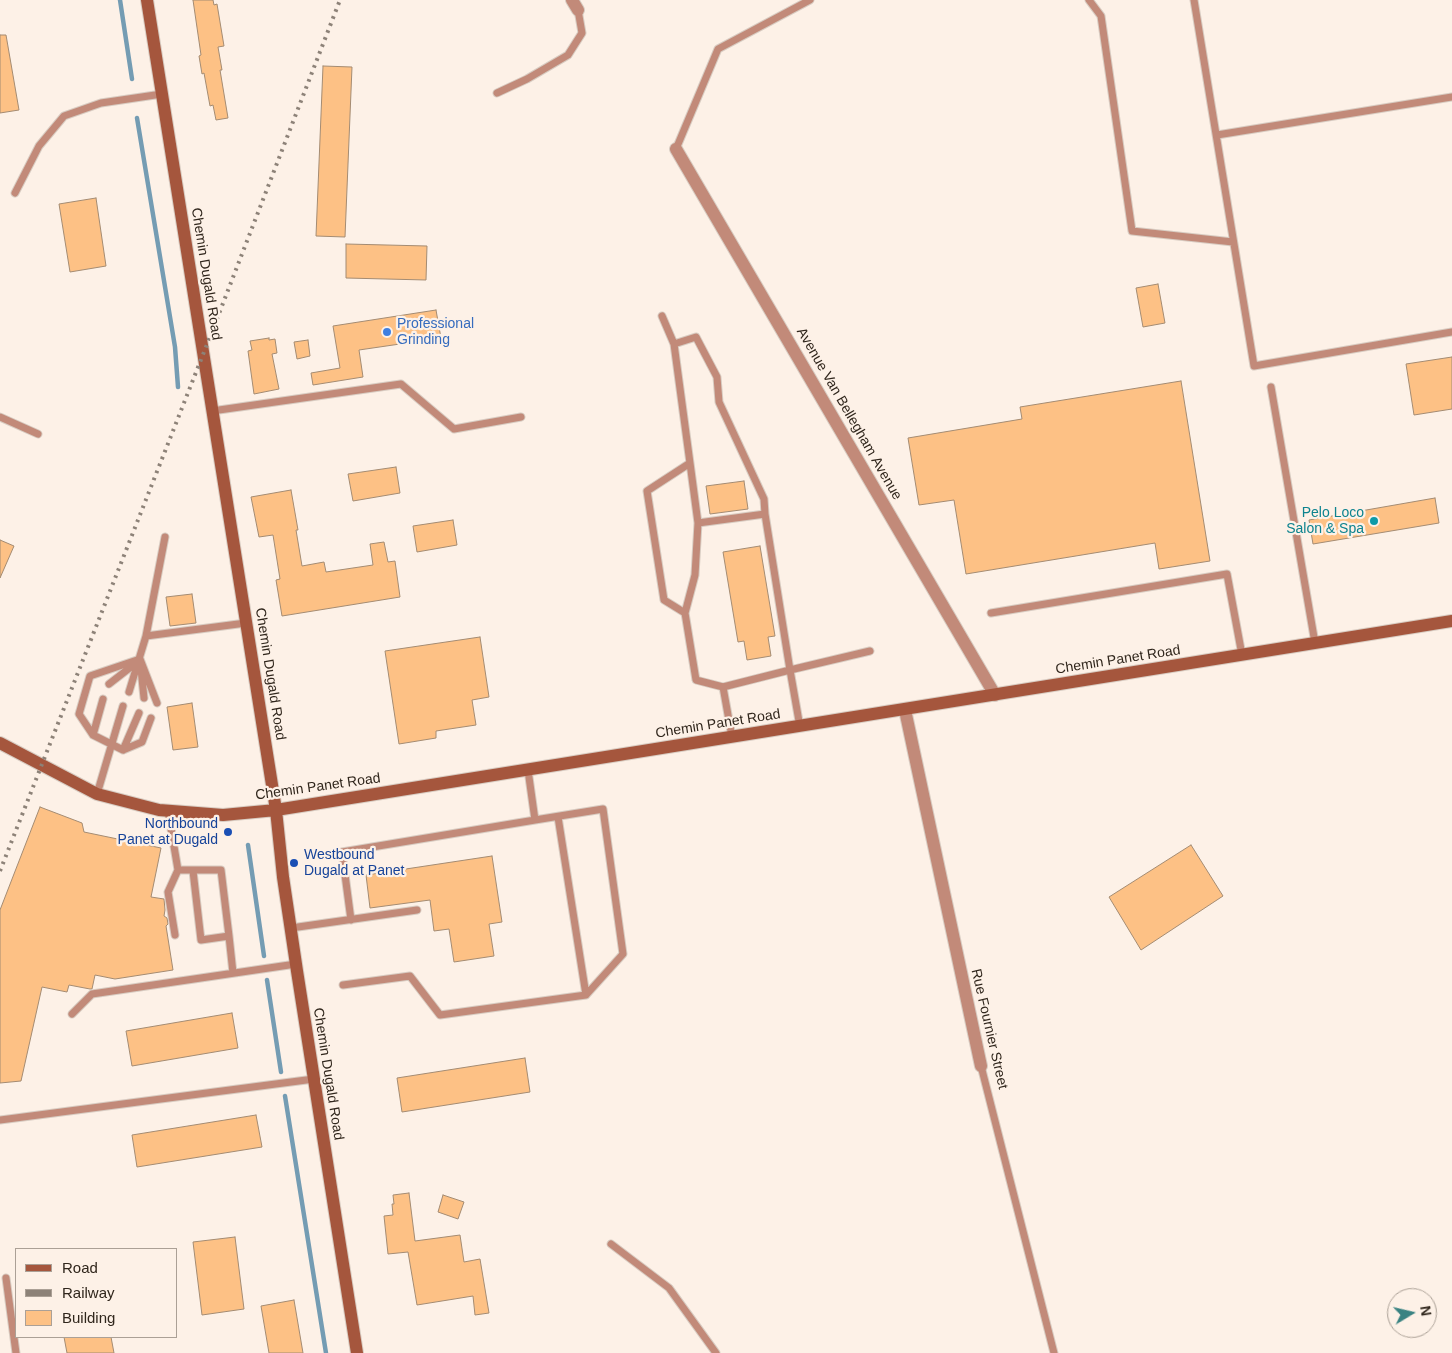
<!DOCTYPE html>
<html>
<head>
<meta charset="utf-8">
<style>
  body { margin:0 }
  #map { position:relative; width:1452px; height:1353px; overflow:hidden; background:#fdf1e7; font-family:Arial,sans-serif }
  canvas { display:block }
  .legend { position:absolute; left:15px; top:1248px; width:162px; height:90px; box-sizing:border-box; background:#fdf1e7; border:1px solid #aba096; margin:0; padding:6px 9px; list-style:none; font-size:15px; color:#30261c }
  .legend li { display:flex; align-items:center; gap:10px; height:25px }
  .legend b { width:25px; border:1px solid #aba096 }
  .north { position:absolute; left:1387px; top:1288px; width:50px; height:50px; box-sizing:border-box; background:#fdf1e7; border:1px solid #aba096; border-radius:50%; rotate:81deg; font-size:14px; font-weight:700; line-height:20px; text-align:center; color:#30261c }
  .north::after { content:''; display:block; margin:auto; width:18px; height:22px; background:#3a8382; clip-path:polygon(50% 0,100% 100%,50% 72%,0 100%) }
</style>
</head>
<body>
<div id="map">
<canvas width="1452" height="1353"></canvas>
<ul class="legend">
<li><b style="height:6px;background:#a5563d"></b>Road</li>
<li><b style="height:6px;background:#8d8278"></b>Railway</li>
<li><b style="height:14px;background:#fdc185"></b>Building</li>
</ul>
<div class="north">N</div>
</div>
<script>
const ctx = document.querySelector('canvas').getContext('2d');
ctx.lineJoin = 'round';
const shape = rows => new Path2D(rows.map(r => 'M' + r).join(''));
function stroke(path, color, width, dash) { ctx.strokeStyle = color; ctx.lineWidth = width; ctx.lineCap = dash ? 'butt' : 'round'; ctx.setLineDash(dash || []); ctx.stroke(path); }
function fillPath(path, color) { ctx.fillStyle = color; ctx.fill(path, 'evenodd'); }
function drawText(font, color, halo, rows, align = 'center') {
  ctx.font = font + ' Arial,sans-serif'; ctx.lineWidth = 4.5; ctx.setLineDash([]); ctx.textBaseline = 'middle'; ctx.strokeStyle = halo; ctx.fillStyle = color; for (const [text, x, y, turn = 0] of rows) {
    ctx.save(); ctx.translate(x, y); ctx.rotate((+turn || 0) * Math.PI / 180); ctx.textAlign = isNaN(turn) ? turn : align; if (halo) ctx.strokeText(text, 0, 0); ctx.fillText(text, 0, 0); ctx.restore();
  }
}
const stream = shape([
  [120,0,132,79],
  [137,118,175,347,178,387],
  [248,845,264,956],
  [267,980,281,1072],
  [285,1096,326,1353]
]);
const building = shape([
  [193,0,213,0,214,5,217,4,224,46,218,47,222,70,220,70,228,118,216,120,213,105,210,106,204,73,202,74,199,56,201,55,193,0],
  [0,35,6,35,19,110,0,113,0,35],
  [323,66,352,67,345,237,316,236,323,66],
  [96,198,106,266,70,272,59,204,96,198],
  [346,244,427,246,426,280,346,278,346,244],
  [1158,284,1165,323,1143,327,1136,288,1158,284],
  [436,310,441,338,359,350,363,377,313,385,311,373,340,368,333,326,436,310],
  [269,338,269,340,275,339,277,353,272,354,279,389,254,394,248,351,252,350,250,341,269,338],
  [308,340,310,356,297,359,294,342,308,340],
  [1452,357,1452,409,1414,415,1406,364,1452,357],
  [1181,381,1210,561,1159,569,1155,543,966,574,954,500,919,505,908,438,1022,419,1020,407,1181,381],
  [396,467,400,493,353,501,348,474,396,467],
  [744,481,748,509,710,514,706,486,744,481],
  [291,490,298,530,296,530,302,566,324,562,326,572,373,565,370,544,384,542,388,562,395,561,400,597,282,616,276,580,280,579,273,535,259,537,251,497,291,490],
  [1435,498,1439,523,1313,544,1309,520,1435,498],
  [453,520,457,545,417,552,413,526,453,520],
  [0,540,14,546,0,578,0,540],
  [760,546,775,636,768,637,771,656,747,660,744,641,738,642,723,552,760,546],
  [192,594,196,623,170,626,166,597,192,594],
  [480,637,489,697,472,700,476,725,436,731,436,738,399,744,385,651,480,637],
  [192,703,198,747,173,750,167,707,192,703],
  [40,807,82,823,84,832,161,848,151,897,164,899,165,910,164,916,167,918,168,924,166,926,173,970,115,979,95,975,92,989,90,989,69,985,67,992,42,987,21,1081,0,1083,0,910,40,807],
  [1191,845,1223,896,1141,950,1109,897,1191,845],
  [492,856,502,922,489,924,494,956,454,962,449,929,434,931,430,900,370,908,366,875,492,856],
  [232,1013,238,1048,132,1066,126,1031,232,1013],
  [525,1058,530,1092,402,1112,397,1078,525,1058],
  [256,1115,262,1147,137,1167,132,1135,256,1115],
  [409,1193,415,1241,460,1235,464,1262,480,1259,489,1313,475,1315,473,1296,417,1305,408,1252,388,1254,384,1216,393,1215,392,1204,394,1204,393,1195,409,1193],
  [443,1195,464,1202,458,1219,438,1212,443,1195],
  [235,1237,244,1309,202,1315,193,1242,235,1237],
  [294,1300,303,1353,269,1353,261,1306,294,1300],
  [64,1337,111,1337,114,1353,67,1353,64,1337]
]);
const lane = shape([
  [1089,0,1101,16,1132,231,1233,242],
  [1194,0,1254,366,1452,332],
  [497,93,527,79,568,55,582,33,578,10],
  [1217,135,1452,97],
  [676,149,718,49,810,0],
  [15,193,39,146,64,116,101,103,162,94],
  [662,316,674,344],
  [1271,387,1315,643],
  [212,411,401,384,454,429,521,417],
  [0,417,38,434],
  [690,463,698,523],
  [685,613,664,600,647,491,690,463,674,344,696,337,717,377,719,402,764,499,765,514],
  [991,613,1227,574,1242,655],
  [146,636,165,537],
  [140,659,90,676,79,714,93,735,123,750,142,742,151,718],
  [140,659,157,703],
  [141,669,144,698],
  [109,684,136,663],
  [723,687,732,737],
  [129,692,146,636,246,623],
  [800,727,790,670,765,514,698,523,695,575,685,613,696,680,723,687,790,670,870,651],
  [93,735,103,699],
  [123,750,139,713],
  [97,794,123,706],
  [168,811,178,870,221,870,229,936,201,940,193,871],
  [558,817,586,995],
  [351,920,342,852,535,820,528,770],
  [291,928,417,910],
  [175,935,168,892,178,870],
  [229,936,233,973],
  [343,985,410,976,440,1015,586,995,623,954,603,809,535,820],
  [72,1014,92,994,296,964],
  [981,1066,1054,1353],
  [0,1120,314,1079],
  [611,1244,669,1288,716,1353],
  [6,1278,16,1353]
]);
const street = shape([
  [572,0,578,10],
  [676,149,995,695],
  [905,710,981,1066]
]);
const secondary = shape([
  [147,0,276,810,283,877,297,971,357,1353],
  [0,743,97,794,159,810,223,815,276,810,1452,621]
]);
const rail = shape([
  [0,871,215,324,340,0]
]);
const markers = [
  [387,332,5,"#3f7fe0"],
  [1374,521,5,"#0f9aa8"],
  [228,832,5,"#1a4fb4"],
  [294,863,5,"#1a4fb4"]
];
const streetNames = [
  ["Chemin Dugald Road",206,274,81],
  ["Avenue Van Bellegham Avenue",849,414,60],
  ["Chemin Panet Road",1118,660,-9],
  ["Chemin Dugald Road",270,674,81],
  ["Chemin Panet Road",718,724,-9],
  ["Chemin Panet Road",318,787,-8],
  ["Rue Fournier Street",989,1029,77],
  ["Chemin Dugald Road",328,1074,81]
];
const shopNames = [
  ["Professional",397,324],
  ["Grinding",397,340]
];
const cultureNames = [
  ["Pelo Loco",1364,513],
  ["Salon & Spa",1364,529]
];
const transitNames = [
  ["Northbound",218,824],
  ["Panet at Dugald",218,840],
  ["Westbound",304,855,"left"],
  ["Dugald at Panet",304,871,"left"]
];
stroke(stream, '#749cb3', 4.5);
fillPath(building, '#fdc185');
stroke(building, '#a48b72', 1);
stroke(lane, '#d8ccc2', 9);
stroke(street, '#d8ccc2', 14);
stroke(secondary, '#d8ccc2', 14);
stroke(lane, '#c28a79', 7);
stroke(street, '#c28a79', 12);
stroke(secondary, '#a5563d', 12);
stroke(rail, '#8d8278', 4, [2.5, 5]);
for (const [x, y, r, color] of markers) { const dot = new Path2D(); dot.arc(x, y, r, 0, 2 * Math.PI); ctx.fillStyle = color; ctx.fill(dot); stroke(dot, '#fdf1e7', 2); }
drawText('14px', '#30261c', '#fdf1e7', streetNames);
drawText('14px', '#366cbe', '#fdf1e7', shopNames, 'left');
drawText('14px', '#0d838f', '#fdf1e7', cultureNames, 'right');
drawText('14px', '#164399', '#fdf1e7', transitNames, 'right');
</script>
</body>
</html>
